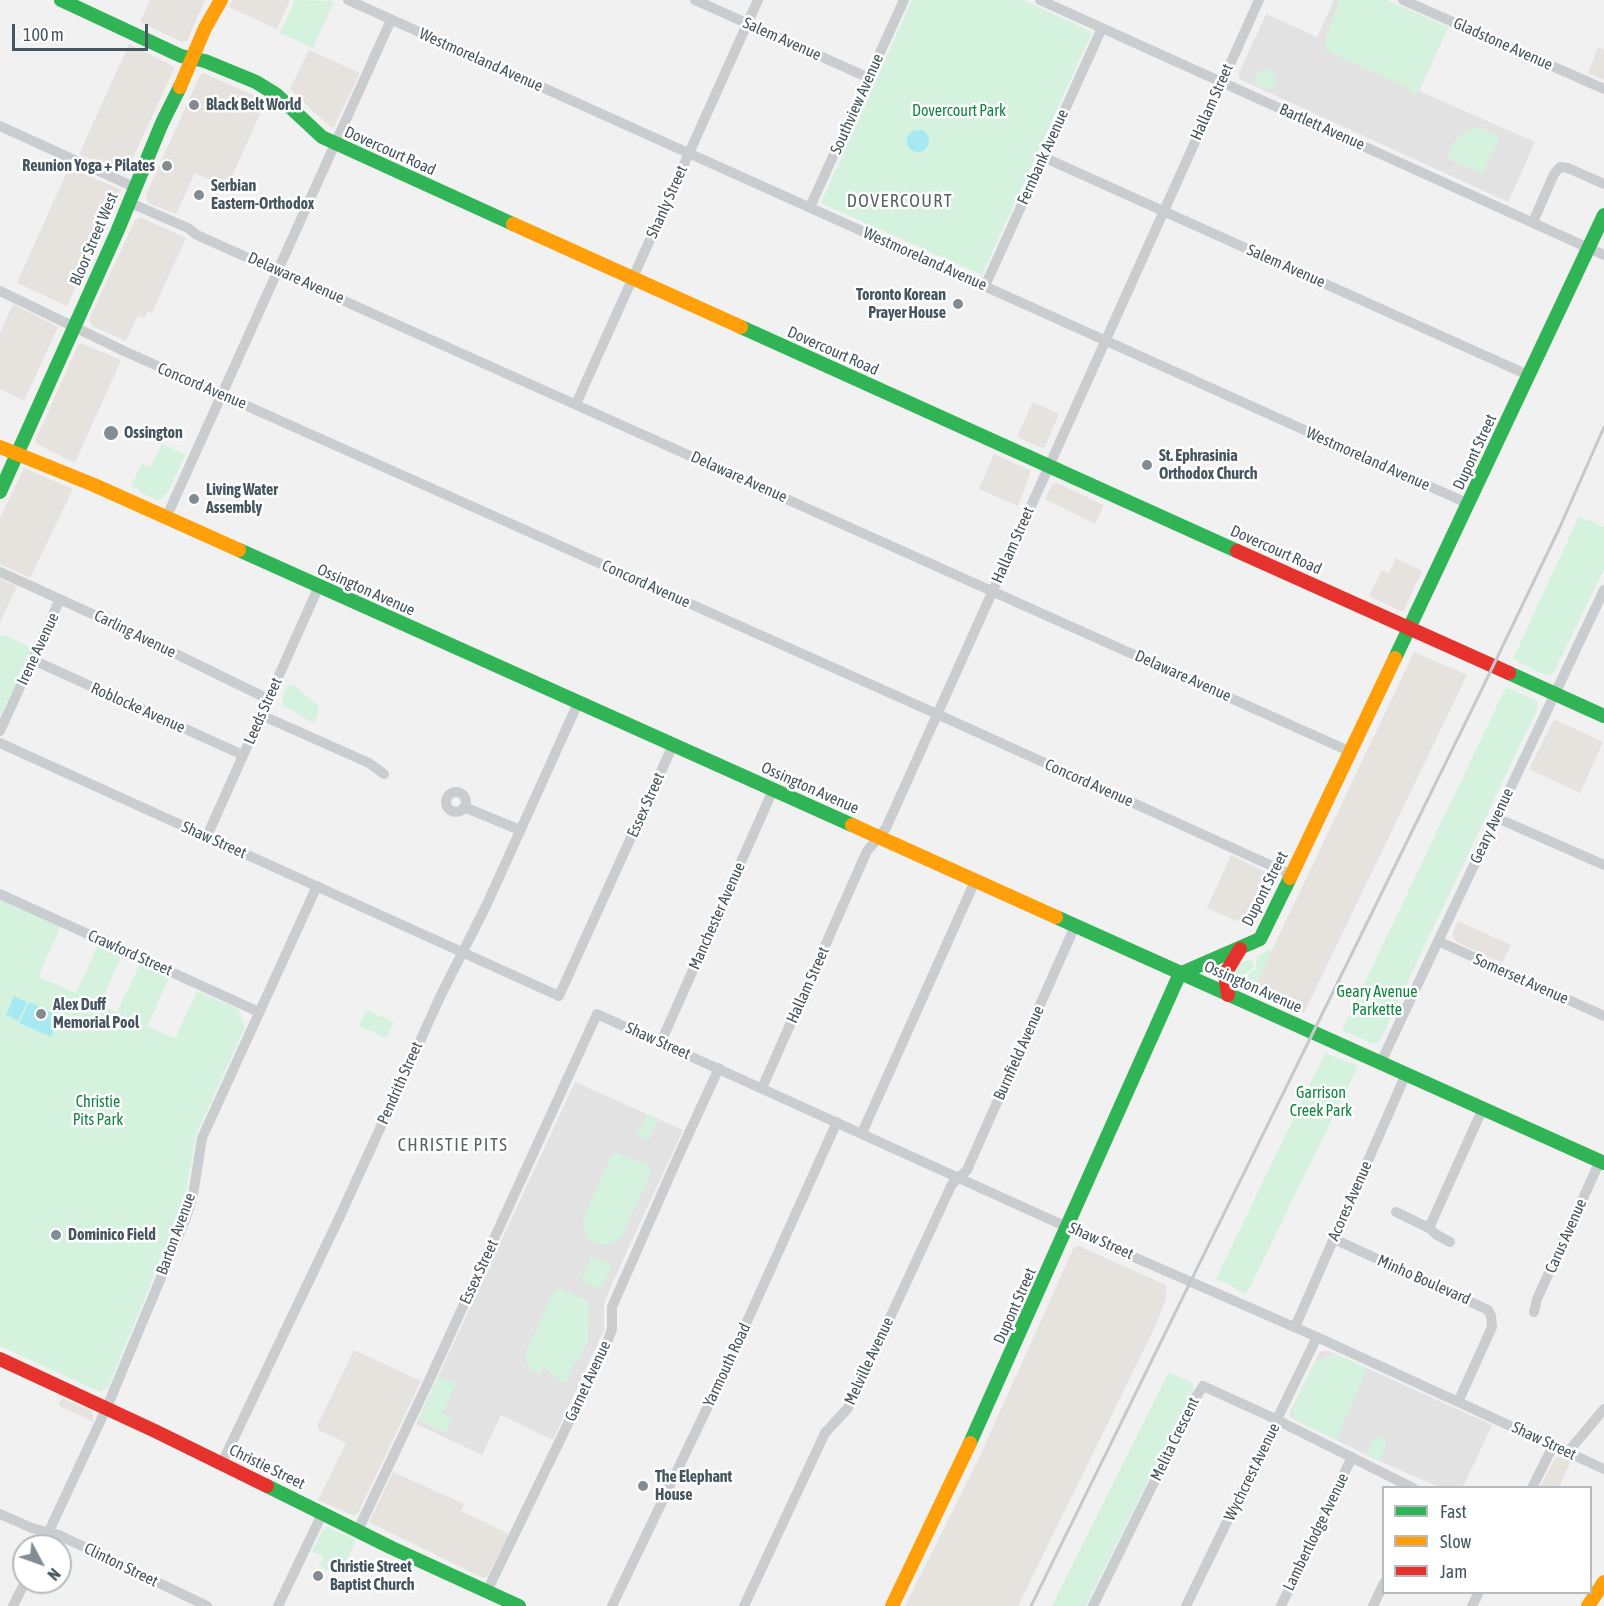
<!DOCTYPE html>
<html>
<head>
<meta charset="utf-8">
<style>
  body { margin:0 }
  #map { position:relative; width:1604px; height:1606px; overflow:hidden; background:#f1f1f1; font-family:"Asap Condensed",sans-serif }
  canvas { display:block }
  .legend { position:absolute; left:1382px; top:1486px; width:210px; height:108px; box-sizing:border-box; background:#fff; border:2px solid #b5bbbf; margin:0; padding:8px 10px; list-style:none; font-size:18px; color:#46565f }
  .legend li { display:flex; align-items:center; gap:12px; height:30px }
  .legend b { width:30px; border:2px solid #b5bbbf }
  .north { position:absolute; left:12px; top:1534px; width:60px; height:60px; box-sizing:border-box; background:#fff; border:2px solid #b5bbbf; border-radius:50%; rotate:131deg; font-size:16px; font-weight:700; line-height:24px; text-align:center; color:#46565f }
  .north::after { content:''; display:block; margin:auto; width:21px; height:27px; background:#828c92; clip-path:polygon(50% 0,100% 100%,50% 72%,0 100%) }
  .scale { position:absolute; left:12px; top:24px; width:136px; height:27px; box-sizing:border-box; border:3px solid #46565f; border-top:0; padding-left:8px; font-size:18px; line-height:21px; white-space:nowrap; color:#46565f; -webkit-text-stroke:4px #fff; paint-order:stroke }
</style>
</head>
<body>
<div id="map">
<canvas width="1604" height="1606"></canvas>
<ul class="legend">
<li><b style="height:8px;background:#30b455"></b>Fast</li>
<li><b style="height:8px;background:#ff9f0a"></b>Slow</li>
<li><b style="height:8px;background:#e5322d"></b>Jam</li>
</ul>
<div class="north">N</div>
<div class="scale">100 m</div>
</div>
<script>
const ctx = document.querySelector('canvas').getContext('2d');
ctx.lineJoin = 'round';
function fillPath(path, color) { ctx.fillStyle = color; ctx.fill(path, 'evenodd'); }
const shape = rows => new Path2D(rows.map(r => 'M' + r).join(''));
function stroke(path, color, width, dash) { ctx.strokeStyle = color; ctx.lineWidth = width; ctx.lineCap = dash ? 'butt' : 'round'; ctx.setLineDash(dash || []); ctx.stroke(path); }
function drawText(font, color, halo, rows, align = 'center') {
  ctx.font = font + ' "Asap Condensed",sans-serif'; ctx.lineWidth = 5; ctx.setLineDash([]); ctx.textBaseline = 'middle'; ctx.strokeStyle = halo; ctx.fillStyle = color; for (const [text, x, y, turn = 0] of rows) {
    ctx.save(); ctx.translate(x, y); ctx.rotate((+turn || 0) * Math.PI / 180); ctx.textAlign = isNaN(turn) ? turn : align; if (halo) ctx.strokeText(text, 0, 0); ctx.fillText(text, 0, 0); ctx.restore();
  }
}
const commercial = shape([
  [150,0,205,0,187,41,182,42,140,22],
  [232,0,290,0,277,29,229,7],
  [129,44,175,67,125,175,79,154],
  [1598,47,1604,50,1604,80,1588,73],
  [309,50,360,73,334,127,330,127,290,89],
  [204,73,266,101,227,187,195,173,176,214,148,203,146,195,200,75],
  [69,167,121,190,67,306,17,283],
  [140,217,186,238,152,313,148,311,144,318,138,316,126,341,92,326,89,319,135,220],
  [13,304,58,327,24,401,0,389,0,333],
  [81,343,121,360,75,463,37,444,35,441,78,345],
  [1033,402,1059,414,1045,447,1042,448,1017,437],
  [994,454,1031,471,1018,506,979,489],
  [24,468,73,489,30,578,0,564,0,518],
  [1057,483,1104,505,1095,524,1045,499,1052,484],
  [1396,558,1422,571,1403,612,1369,596,1382,570,1389,573],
  [0,579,17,586,0,623],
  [1414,652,1467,675,1304,1013,1253,990],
  [1554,719,1603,742,1580,793,1529,769],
  [1231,855,1275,877,1276,881,1253,928,1207,908],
  [1458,921,1511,945,1502,963,1456,942,1452,934],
  [1079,1246,1166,1285,1166,1299,1155,1327,1018,1606,905,1606,979,1458,1074,1247],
  [354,1350,421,1381,358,1513,354,1516,318,1500,346,1443,319,1430,317,1426],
  [62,1398,91,1411,93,1415,93,1422,58,1405],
  [1556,1457,1560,1457,1571,1461,1559,1487,1540,1487],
  [393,1472,464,1504,461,1511,509,1534,487,1577,483,1578,371,1523,370,1520]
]);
const education = shape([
  [1334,0,1386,0,1448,27,1419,91,1535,142,1508,202,1239,79,1239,73,1266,14,1317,37],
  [575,1082,683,1130,611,1286,604,1305,604,1330,553,1440,501,1415,482,1455,416,1424],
  [1322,1351,1329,1351,1492,1425,1463,1487,1439,1487,1379,1461,1293,1419,1290,1416,1290,1412,1318,1355]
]);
const green = shape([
  [295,0,334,1,313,48,280,33],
  [912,0,1023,0,1092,32,982,275,821,203],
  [1340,0,1386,0,1448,27,1416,96,1404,86,1325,50,1325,40],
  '1256 79a10 10 0 1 1 20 0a10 10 0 1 1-20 0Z',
  [1473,128,1482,128,1500,137,1482,174,1447,158,1457,138,1464,132],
  [162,444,186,455,166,495,160,499,156,500,140,492,140,490,131,486,142,464,151,467],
  [1579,516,1604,527,1604,569,1554,672,1547,676,1513,659],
  [4,635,32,648,0,717,0,637],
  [288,685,293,685,318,705,319,713,313,723,283,705,282,698],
  [1506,687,1537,701,1537,709,1379,1042,1374,1044,1342,1030],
  [0,899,52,922,60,928,38,977,76,993,98,945,121,956,100,1005,117,1012,140,964,169,978,147,1026,175,1039,197,991,238,1009,245,1027,196,1135,185,1196,177,1220,108,1387,100,1392,0,1346],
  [1273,949,1253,990,1245,987,1244,983,1248,975,1256,969,1257,956,1268,950],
  [1248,960,1253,962,1254,967,1244,975,1238,985,1234,980,1234,970,1239,964],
  [366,1010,394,1022,387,1038,359,1026],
  [1325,1053,1358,1066,1246,1295,1229,1284,1216,1279],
  [647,1115,657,1120,648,1140,637,1135],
  [618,1153,648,1166,651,1173,622,1236,615,1243,601,1245,589,1239,584,1230,583,1220,611,1156],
  [592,1256,612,1265,601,1289,581,1280],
  [560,1289,587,1300,589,1307,588,1342,578,1361,576,1359,566,1381,562,1382,542,1365,541,1375,531,1370,526,1362,525,1353,553,1294],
  [1335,1354,1367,1368,1336,1440,1293,1419,1293,1407,1315,1362],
  [1169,1372,1192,1383,1194,1388,1086,1606,1052,1606],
  [439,1376,456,1383,442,1414,452,1419,446,1433,418,1420],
  [1379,1436,1385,1439,1386,1445,1379,1461,1366,1455,1374,1439],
  [327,1527,356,1540,342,1570,328,1564,335,1568,333,1573,319,1566,324,1557,312,1551,323,1530]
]);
const water = shape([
  '907 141a11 11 0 1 1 22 0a11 11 0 1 1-22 0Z',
  [14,996,27,1002,18,1021,6,1015],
  [29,1002,60,1017,51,1037,19,1023]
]);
const street = shape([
  [348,0,1469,504],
  [695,0,869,78],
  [1040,0,1604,255],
  [1403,0,1604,89],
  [0,126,134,187],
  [1043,157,1528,375],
  [128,202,188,228,197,235,1351,752],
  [810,207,904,0],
  [1533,222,1554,174,1560,167,1568,168,1604,184],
  [985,286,1102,28],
  [0,291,124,351,937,714,1292,875],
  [576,404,758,0],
  [166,518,391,20],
  [0,572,121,627,268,699],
  [33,660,243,755],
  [261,715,369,763,384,774],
  [0,731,60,599],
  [0,743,559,996,673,745],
  '446 802a10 10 0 1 1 20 0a10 10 0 1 1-20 0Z',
  [464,807,520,830],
  [1497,818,1604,865],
  [207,836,319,586],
  [0,894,259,1012],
  [1438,941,1604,1016],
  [661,1042,773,790],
  [1381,1062,1604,590],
  [762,1088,867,851,886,828,1259,0],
  [862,1133,975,881],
  [1396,1212,1429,1228,1437,1235,1450,1242],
  [1429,1228,1483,1108],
  [1334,1239,1488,1310,1491,1316,1492,1327,1458,1402],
  [1534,1312,1537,1299,1600,1161],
  [1295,1327,1406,1074],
  [1568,1452,1604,1409],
  [222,1463,340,1216,441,995,487,904,578,703],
  [1532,1488,1553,1446],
  [0,1514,32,1528,59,1535,207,1606],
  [358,1530,427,1385,597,1014,1111,1247,1317,1337,1604,1469],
  [42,1546,107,1407,187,1215,193,1195,202,1138,317,886],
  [487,1591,607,1343,612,1329,612,1307,678,1157,719,1068],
  [13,1606,25,1582],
  [278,1606,323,1512],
  [612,1606,722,1377,837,1122],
  [744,1606,825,1433,848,1408,952,1184,967,1170,1075,926],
  [1093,1606,1196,1397,1203,1386,1269,1416,1413,1488],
  [1186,1606,1317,1337],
  [1281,1606,1352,1457],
  [1373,1606,1384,1583],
  [1472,1606,1479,1592]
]);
const fast = shape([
  [61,0,181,56,205,61,256,82,277,95,322,137,513,224],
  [741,327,1237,551],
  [0,492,117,232,162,123,180,87],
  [239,550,852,825],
  [1395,658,1604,215],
  [1509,673,1604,716],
  [1056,917,1604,1163],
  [970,1443,1177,980,1182,973,1260,939,1290,878],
  [267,1486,392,1548,519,1606]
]);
const slow = shape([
  [180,87,205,28,221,0],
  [513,224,741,327],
  [0,447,94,485,239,550],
  [852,825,1056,917],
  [1290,878,1395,658],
  [892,1606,970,1443],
  [1588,1606,1604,1582]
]);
const jam = shape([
  [1237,551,1509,673],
  [1228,995,1225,974,1240,949],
  [0,1359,155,1431,267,1486]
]);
const rail = shape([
  [1031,1606,1482,689,1559,529,1604,427]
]);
const markers = [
  [194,105,6,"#828c92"],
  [167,166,6,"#828c92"],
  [199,195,6,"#828c92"],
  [958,304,6,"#828c92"],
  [111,433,8,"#828c92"],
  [1147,465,6,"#828c92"],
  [194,499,6,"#828c92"],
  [41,1014,6,"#828c92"],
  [56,1235,6,"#828c92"],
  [643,1486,6,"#828c92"],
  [318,1576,6,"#828c92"]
];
const streetNames = [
  ["Salem Avenue",782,39,24],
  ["Gladstone Avenue",1503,44,24],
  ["Westmoreland Avenue",481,60,24],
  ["Hallam Street",1212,102,-66],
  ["Southview Avenue",857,104,-66],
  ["Bartlett Avenue",1322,127,24],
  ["Dovercourt Road",390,151,24],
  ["Fernbank Avenue",1043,157,-66],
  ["Shanly Street",667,202,-66],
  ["Bloor Street West",94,239,-67],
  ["Westmoreland Avenue",925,259,24],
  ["Salem Avenue",1286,266,24],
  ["Delaware Avenue",296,278,24],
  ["Dovercourt Road",833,351,24],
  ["Concord Avenue",202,386,23],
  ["Dupont Street",1475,452,-65],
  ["Westmoreland Avenue",1368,459,24],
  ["Delaware Avenue",739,477,24],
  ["Hallam Street",1013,545,-66],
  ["Dovercourt Road",1276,550,24],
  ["Concord Avenue",646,584,24],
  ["Ossington Avenue",366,590,24],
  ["Carling Avenue",135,634,26],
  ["Irene Avenue",38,649,-65],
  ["Delaware Avenue",1183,676,24],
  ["Roblocke Avenue",138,708,24],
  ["Leeds Street",263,711,-66],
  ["Concord Avenue",1089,783,24],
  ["Ossington Avenue",810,788,24],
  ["Essex Street",646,805,-66],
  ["Geary Avenue",1492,826,-65],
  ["Shaw Street",214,840,24],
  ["Dupont Street",1265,889,-63],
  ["Manchester Avenue",717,916,-66],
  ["Crawford Street",130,953,24],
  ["Somerset Avenue",1521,979,24],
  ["Hallam Street",808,985,-66],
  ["Ossington Avenue",1253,987,24],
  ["Shaw Street",658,1041,24],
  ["Burnfield Avenue",1019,1053,-66],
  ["Pendrith Street",400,1083,-66],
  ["Acores Avenue",1350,1201,-66],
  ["Barton Avenue",176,1234,-70],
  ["Carus Avenue",1566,1236,-66],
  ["Shaw Street",1101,1241,24],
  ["Essex Street",479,1272,-65],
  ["Minho Boulevard",1424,1280,24],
  ["Dupont Street",1015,1306,-66],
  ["Melville Avenue",869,1361,-65],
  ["Yarmouth Road",727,1365,-65],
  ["Garnet Avenue",588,1381,-65],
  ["Melita Crescent",1175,1439,-64],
  ["Shaw Street",1544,1441,25],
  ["Christie Street",267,1467,26],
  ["Wychcrest Avenue",1252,1472,-64],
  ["Lambertlodge Avenue",1316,1532,-64],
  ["Clinton Street",121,1565,26]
];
const poiNames = [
  ["Black Belt World",206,105],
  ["Reunion Yoga + Pilates",155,166,"right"],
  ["Serbian",211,186],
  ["Eastern-Orthodox",211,204],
  ["Toronto Korean",946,295,"right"],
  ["Prayer House",946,313,"right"],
  ["Ossington",124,433],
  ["St. Ephrasinia",1159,456],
  ["Orthodox Church",1159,474],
  ["Living Water",206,490],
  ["Assembly",206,508],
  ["Alex Duff",53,1005],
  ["Memorial Pool",53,1023],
  ["Dominico Field",68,1235],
  ["The Elephant",655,1477],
  ["House",655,1495],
  ["Christie Street",330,1567],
  ["Baptist Church",330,1585]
];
const parkNames = [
  ["Dovercourt Park",959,111],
  ["Geary Avenue",1377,992],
  ["Parkette",1377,1010],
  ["Garrison",1321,1093],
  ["Creek Park",1321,1111],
  ["Christie",98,1102],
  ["Pits Park",98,1120]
];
const neighbourhoodNames = [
  ["DOVERCOURT",900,201],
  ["CHRISTIE PITS",453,1145]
];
fillPath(commercial, '#e6e3df');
fillPath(education, '#e3e2e3');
fillPath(green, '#d4f2dd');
fillPath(water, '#a6e9f2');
stroke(street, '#cacdd0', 10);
stroke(fast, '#30b455', 14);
stroke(slow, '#ff9f0a', 14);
stroke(jam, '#e5322d', 14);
stroke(rail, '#c6c8ca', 3);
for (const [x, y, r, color] of markers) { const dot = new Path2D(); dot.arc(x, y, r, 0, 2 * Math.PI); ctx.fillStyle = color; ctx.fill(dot); stroke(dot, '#fff', 2); }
drawText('16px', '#46565f', '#fff', streetNames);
drawText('bold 16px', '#46565f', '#fff', poiNames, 'left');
drawText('16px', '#118641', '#fff', parkNames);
ctx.letterSpacing = '1.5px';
drawText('18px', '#5c6165', '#fff', neighbourhoodNames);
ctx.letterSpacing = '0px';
</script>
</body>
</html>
